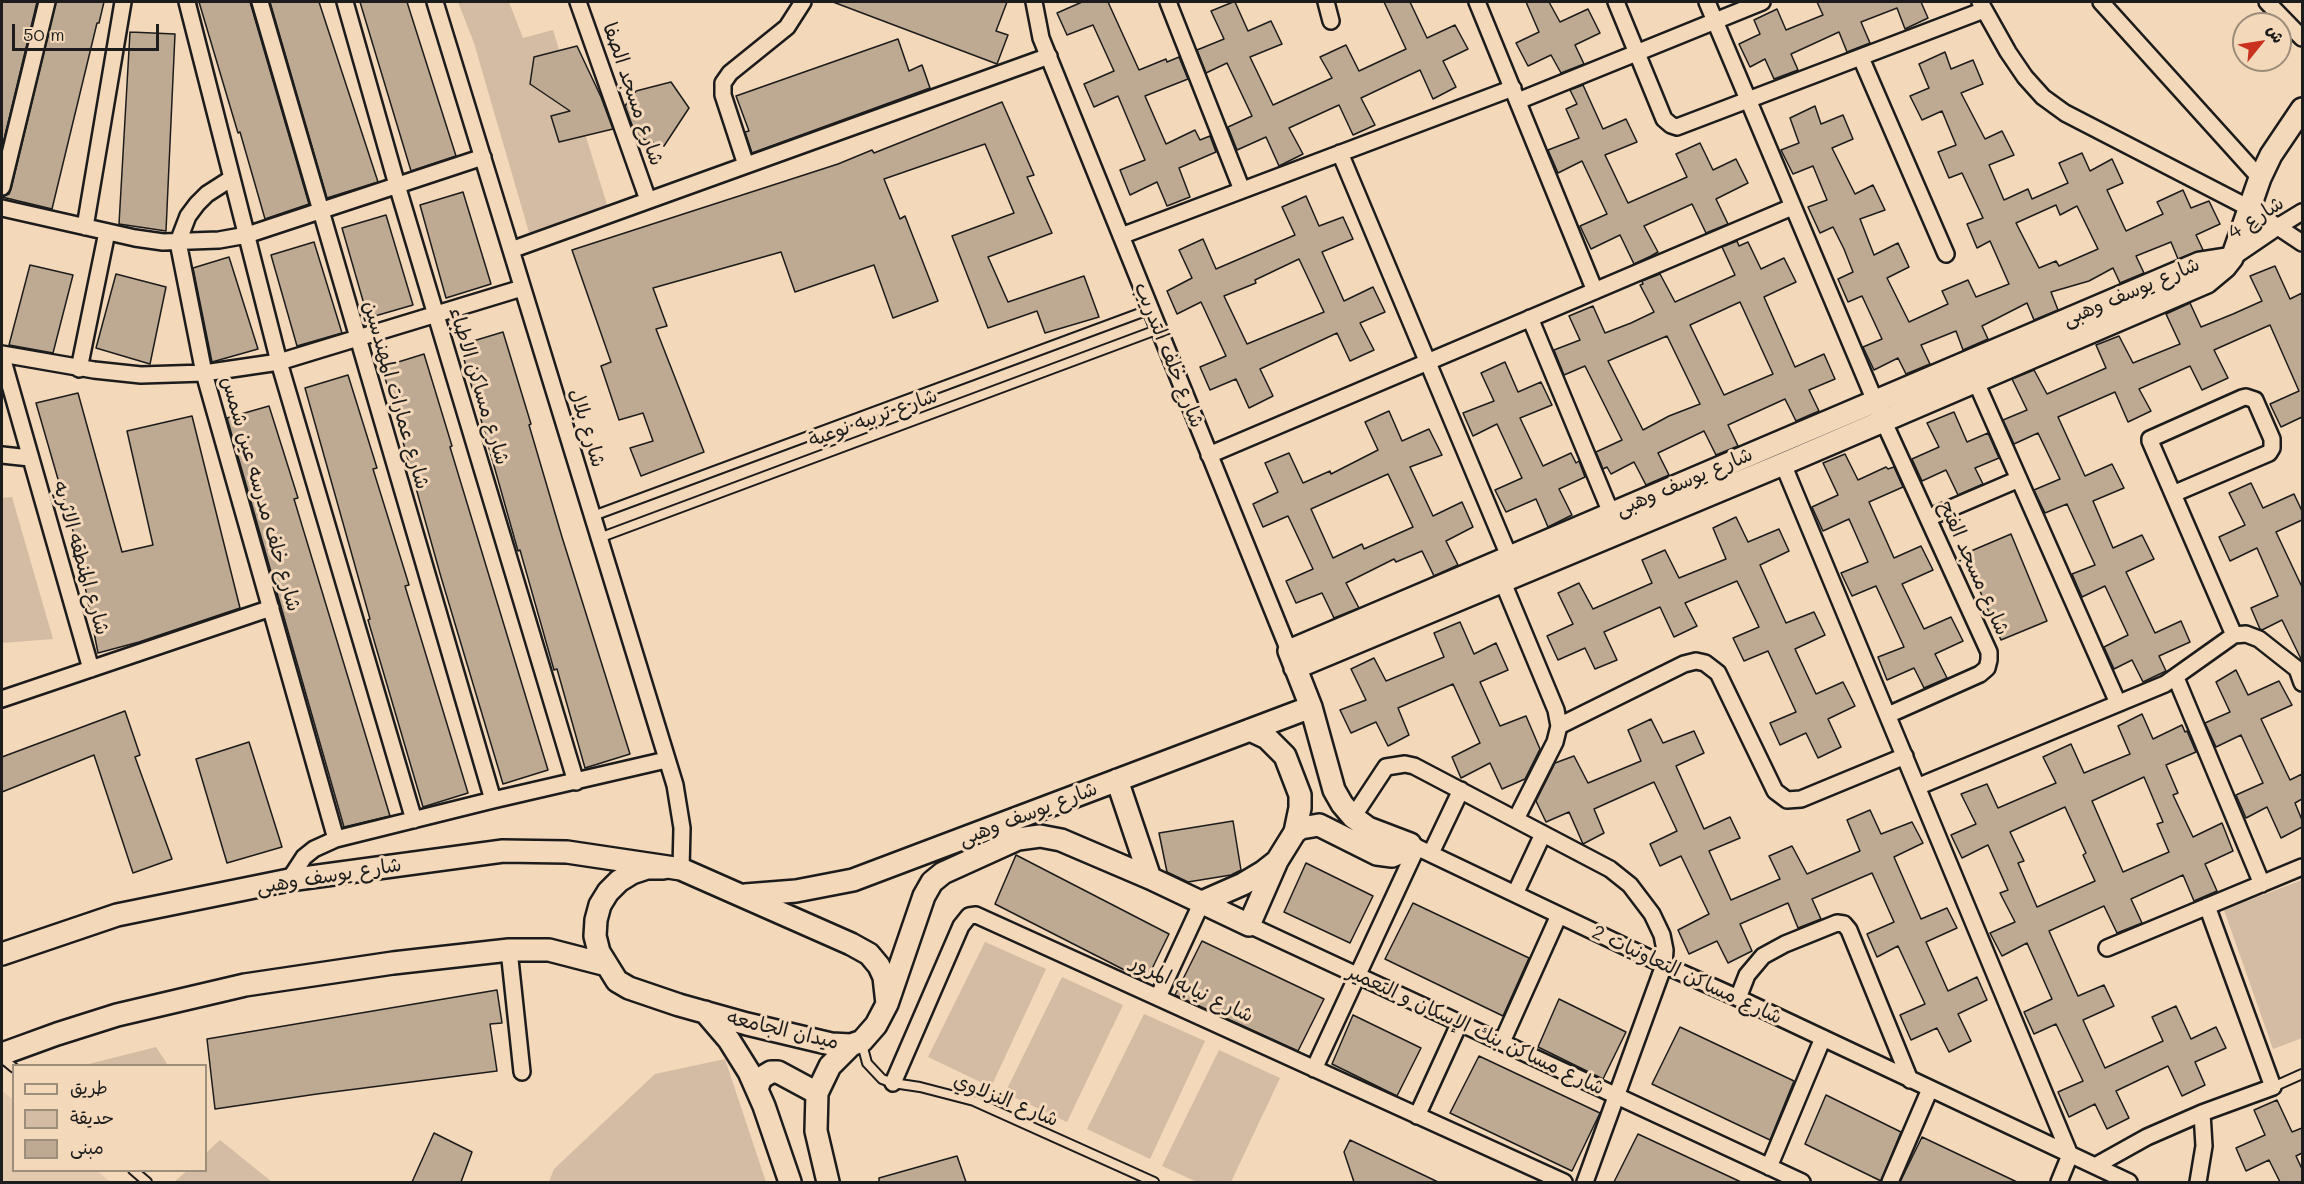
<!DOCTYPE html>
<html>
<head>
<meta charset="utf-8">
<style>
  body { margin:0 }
  #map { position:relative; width:2304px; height:1184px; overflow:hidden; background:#f3d8ba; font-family:Mali,"Playpen Sans Arabic",sans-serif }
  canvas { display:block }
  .frame { position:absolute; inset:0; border:3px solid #1c1c1c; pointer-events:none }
  .legend { position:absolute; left:12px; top:1064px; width:195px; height:108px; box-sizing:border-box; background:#f3d8ba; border:2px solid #9d8d7b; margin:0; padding:8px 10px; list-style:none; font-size:18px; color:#1c1c1c }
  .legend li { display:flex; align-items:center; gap:12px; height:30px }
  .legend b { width:30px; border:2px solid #9d8d7b }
  .north { position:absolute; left:2232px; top:12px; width:60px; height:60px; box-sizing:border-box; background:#f3d8ba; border:2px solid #9d8d7b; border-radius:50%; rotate:60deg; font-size:16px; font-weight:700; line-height:24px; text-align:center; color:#1c1c1c }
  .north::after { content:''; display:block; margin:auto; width:21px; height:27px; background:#c8321e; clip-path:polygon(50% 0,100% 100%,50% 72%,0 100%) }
  .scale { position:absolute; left:12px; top:24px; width:147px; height:27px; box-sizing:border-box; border:3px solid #1c1c1c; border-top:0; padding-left:8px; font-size:18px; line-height:21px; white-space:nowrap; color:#1c1c1c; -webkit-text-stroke:4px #f3d8ba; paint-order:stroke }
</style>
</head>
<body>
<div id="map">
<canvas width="2304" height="1184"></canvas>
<div class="frame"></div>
<ul class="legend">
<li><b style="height:8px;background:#f3d8ba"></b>طريق</li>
<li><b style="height:16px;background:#d3bca3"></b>حديقة</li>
<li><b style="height:16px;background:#bea992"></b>مبنى</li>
</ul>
<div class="north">ش</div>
<div class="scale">50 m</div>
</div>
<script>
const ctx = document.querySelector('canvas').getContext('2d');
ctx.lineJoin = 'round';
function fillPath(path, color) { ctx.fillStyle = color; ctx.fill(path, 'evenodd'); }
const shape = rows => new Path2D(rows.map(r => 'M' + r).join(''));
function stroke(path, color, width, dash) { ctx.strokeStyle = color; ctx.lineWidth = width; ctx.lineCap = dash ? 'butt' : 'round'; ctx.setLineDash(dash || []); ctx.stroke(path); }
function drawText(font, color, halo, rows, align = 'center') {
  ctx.font = font + ' Mali,"Playpen Sans Arabic",sans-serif'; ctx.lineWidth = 6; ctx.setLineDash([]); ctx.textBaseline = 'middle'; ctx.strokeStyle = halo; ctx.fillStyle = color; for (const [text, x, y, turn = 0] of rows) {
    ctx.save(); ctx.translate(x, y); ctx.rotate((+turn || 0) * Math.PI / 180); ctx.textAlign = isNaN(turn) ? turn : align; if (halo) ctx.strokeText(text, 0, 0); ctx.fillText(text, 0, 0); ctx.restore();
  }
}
const built = shape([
  [4,1092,13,1100,14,1170,97,1171,111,1182,2,1182,2,1093]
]);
const green = shape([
  [458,2,509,2,523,38,553,30,608,208,530,236,474,43],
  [12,497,53,639,2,643,2,498],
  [2302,880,2302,1038,2273,1049,2224,910],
  [985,942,1046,969,991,1087,928,1057],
  [1062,977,1123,1005,1067,1122,1005,1093],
  [1144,1014,1205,1041,1150,1159,1087,1129],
  [156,1047,168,1065,85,1065],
  [1219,1050,1280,1078,1231,1182,1197,1182,1162,1166],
  [725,1059,766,1182,549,1182,554,1169,655,1074],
  [220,1140,272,1182,174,1182,187,1171,206,1170,206,1153]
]);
const building = shape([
  [2,2,37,2,2,148,2,2],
  [56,2,104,2,99,23,97,23,52,209,2,197,9,194,11,189,56,2],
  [199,2,250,2,309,204,265,219,240,132,238,133,199,2],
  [270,2,319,2,378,182,327,198,270,2],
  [360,2,407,2,456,156,411,171,360,2],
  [833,2,1007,2,996,31,1008,35,997,64,833,2],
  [1082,2,1108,2,1139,70,1166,59,1167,62,1179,57,1188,79,1145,96,1166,144,1195,130,1200,140,1210,136,1216,152,1179,168,1190,197,1167,206,1157,182,1130,195,1120,170,1145,160,1118,96,1094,107,1084,84,1114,71,1093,25,1067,35,1057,13,1082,2],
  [1233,2,1235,2,1248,31,1271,21,1282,44,1250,57,1273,105,1332,78,1320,57,1346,45,1359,71,1406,49,1384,2,1410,2,1427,38,1455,25,1468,49,1443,61,1456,87,1433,99,1420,70,1361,98,1375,125,1353,135,1339,105,1289,128,1303,154,1279,166,1266,137,1237,150,1228,127,1252,116,1227,63,1206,73,1197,50,1224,39,1211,11,1233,2],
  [1526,2,1549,2,1560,22,1588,9,1600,33,1575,45,1584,64,1561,73,1551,55,1528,66,1516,43,1539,32,1526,2],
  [1817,2,1921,2,1928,18,1905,29,1897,8,1861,22,1870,43,1847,52,1839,32,1791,54,1798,70,1774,79,1765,59,1750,67,1739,44,1760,34,1754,20,1777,9,1786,30,1823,15,1817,2],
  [130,32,175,34,166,231,119,224,130,32],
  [898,39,909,71,922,65,930,88,752,153,745,132,749,131,736,96,898,39],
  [577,46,601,97,613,129,559,142,551,116,570,111,530,84,534,57,577,46],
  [1945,52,1951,69,1973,60,1983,84,1961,93,1985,139,2002,131,2014,155,1989,165,2004,200,2028,189,2032,199,2068,183,2059,163,2082,153,2090,171,2112,159,2123,183,2107,190,2126,231,2163,214,2157,202,2183,190,2191,208,2209,201,2220,224,2196,235,2203,250,2178,259,2171,242,2136,256,2144,273,2120,283,2113,268,2089,281,2051,292,2058,310,2034,320,2027,303,1982,326,1988,339,1963,350,1956,331,1921,345,1930,364,1906,374,1898,358,1874,370,1863,347,1882,339,1862,296,1848,302,1838,279,1853,272,1844,249,1833,227,1820,233,1808,207,1827,200,1813,166,1793,174,1781,150,1799,143,1790,118,1815,106,1821,124,1843,115,1853,139,1832,148,1855,194,1873,185,1885,210,1860,219,1874,255,1898,243,1909,267,1887,278,1909,322,1948,304,1942,291,1968,280,1976,297,2009,284,1990,241,1977,248,1967,224,1983,218,1962,173,1949,178,1938,152,1956,145,1942,111,1922,120,1910,96,1929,88,1919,64,1945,52],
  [2056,205,2060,215,2077,206,2098,249,2059,266,2056,261,2039,268,2016,223,2056,205],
  [671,82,689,108,664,146,640,138,632,125,625,106,636,91,671,82],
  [1583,85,1603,129,1626,119,1637,142,1605,155,1628,203,1687,177,1676,154,1700,143,1713,170,1736,159,1748,183,1716,199,1728,224,1706,233,1692,204,1644,226,1658,252,1651,256,1634,264,1620,235,1591,249,1580,226,1607,214,1582,161,1558,173,1548,150,1579,138,1566,109,1577,104,1570,90,1583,85],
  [1002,102,1034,175,1027,177,1052,233,988,257,1008,302,1084,276,1099,317,1045,333,1037,311,988,328,952,236,1014,213,985,144,884,179,900,219,905,216,938,301,893,318,874,265,795,292,781,252,653,288,667,326,656,329,704,452,641,476,630,448,653,441,643,413,619,420,601,366,611,362,572,250,838,164,872,150,874,153,1002,102],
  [463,192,491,284,446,298,420,205,463,192],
  [1306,196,1319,226,1343,217,1353,239,1322,252,1344,301,1373,287,1385,312,1360,323,1374,350,1350,361,1337,333,1260,369,1273,396,1249,408,1236,379,1210,390,1200,367,1226,356,1201,302,1177,314,1167,291,1192,278,1179,250,1203,239,1216,269,1295,235,1282,207,1306,196],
  [1299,259,1324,312,1247,344,1224,296,1256,283,1255,280,1299,259],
  [386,215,413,305,368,318,342,228,386,215],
  [1737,241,1739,246,1748,242,1761,269,1784,258,1796,282,1764,297,1795,367,1824,354,1835,379,1809,390,1819,411,1796,421,1785,399,1728,425,1738,446,1716,455,1704,431,1658,453,1669,475,1646,485,1634,462,1611,474,1607,467,1603,469,1596,452,1622,440,1585,366,1564,375,1554,350,1580,340,1569,316,1593,306,1605,333,1631,323,1654,312,1640,285,1643,284,1642,281,1660,274,1675,302,1735,275,1722,247,1737,241],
  [1740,302,1773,374,1724,395,1690,325,1740,302],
  [1667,336,1700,404,1669,416,1643,430,1608,361,1667,336],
  [314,242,342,333,297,346,271,255,314,242],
  [229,257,258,349,212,362,193,268,229,257],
  [30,265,73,275,53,353,9,345,30,265],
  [2275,266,2290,299,2302,293,2302,417,2281,427,2270,404,2299,391,2270,325,2214,350,2228,378,2202,390,2190,366,2139,389,2151,411,2128,422,2115,392,2058,417,2085,476,2112,464,2124,488,2093,501,2113,548,2142,535,2154,559,2126,572,2155,633,2181,621,2190,642,2159,656,2166,671,2143,682,2132,660,2114,669,2104,647,2128,635,2105,586,2082,597,2072,574,2095,565,2067,504,2045,513,2034,490,2060,479,2038,433,2014,444,2003,420,2027,410,2012,379,2034,370,2047,394,2106,368,2096,345,2119,336,2133,363,2180,344,2166,314,2190,303,2201,327,2233,314,2262,301,2250,276,2275,266],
  [116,274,166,287,150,364,96,348,116,274],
  [503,332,531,424,529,425,562,537,630,754,585,768,557,669,554,670,520,550,518,551,460,345,503,332],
  [424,354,452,446,450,447,548,770,503,784,441,577,382,367,424,354],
  [1505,362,1518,392,1541,382,1552,405,1520,418,1543,466,1571,453,1576,463,1579,461,1585,477,1559,489,1572,515,1548,527,1536,499,1506,512,1495,490,1522,478,1497,424,1473,436,1463,413,1494,401,1481,373,1505,362],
  [348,375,377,468,373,469,409,585,405,586,468,793,423,807,368,620,370,619,305,388,348,375],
  [78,393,122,552,153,545,127,431,192,416,240,608,139,642,98,653,77,545,36,403,78,393],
  [269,406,298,498,294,499,390,816,344,827,227,418,269,406],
  [1389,411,1402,441,1429,429,1442,455,1410,467,1433,516,1462,502,1473,527,1446,541,1458,565,1434,576,1422,551,1396,562,1394,559,1346,583,1359,608,1334,618,1322,593,1296,603,1286,581,1313,569,1288,516,1263,527,1253,504,1278,492,1265,463,1289,453,1303,483,1330,471,1331,474,1378,450,1365,422,1389,411],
  [1388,474,1413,527,1364,549,1362,544,1333,558,1311,509,1388,474],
  [1954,412,1967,442,1988,433,1999,458,1975,468,1983,484,1958,495,1946,470,1922,481,1912,459,1939,447,1927,423,1954,412],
  [1845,454,1858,480,1886,467,1888,469,1894,467,1903,487,1869,502,1894,558,1921,546,1933,570,1902,584,1924,629,1951,617,1963,641,1935,654,1947,678,1924,688,1914,668,1887,680,1878,657,1904,647,1876,586,1852,596,1841,573,1868,562,1857,537,1849,519,1823,531,1812,507,1838,495,1823,463,1845,454],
  [2251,483,2263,508,2294,494,2302,511,2302,520,2276,532,2302,587,2302,661,2282,620,2262,630,2260,629,2251,608,2278,596,2257,548,2230,561,2219,537,2245,525,2229,493,2251,483],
  [1736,517,1748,542,1779,529,1789,551,1760,565,1772,592,1786,623,1814,612,1825,635,1795,649,1816,694,1843,682,1855,706,1828,719,1841,747,1818,758,1806,733,1780,745,1770,723,1796,712,1768,651,1744,661,1733,638,1759,627,1737,581,1685,603,1697,626,1674,637,1660,607,1604,632,1617,660,1595,669,1585,648,1558,660,1547,636,1573,624,1558,593,1579,583,1593,609,1652,583,1642,560,1665,550,1679,578,1726,559,1713,528,1736,517],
  [2011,534,2047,621,2001,640,1964,554,2011,534],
  [1460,622,1474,654,1496,643,1508,670,1480,682,1500,726,1526,716,1540,749,1525,779,1502,789,1490,763,1461,778,1452,757,1480,743,1453,684,1398,708,1409,735,1388,746,1376,722,1351,733,1340,710,1366,700,1351,669,1374,658,1386,681,1444,657,1434,633,1460,622],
  [2236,670,2248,695,2279,681,2292,705,2261,719,2290,780,2302,774,2302,799,2295,803,2302,820,2302,827,2281,838,2267,807,2246,818,2236,795,2263,783,2241,735,2216,747,2205,723,2230,712,2216,682,2236,670],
  [125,711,140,755,135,757,172,859,133,873,94,755,2,792,2,757,125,711],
  [2142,714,2153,739,2182,725,2185,732,2187,731,2196,752,2166,765,2178,793,2173,795,2193,837,2222,823,2233,851,2205,864,2217,891,2194,901,2183,875,2131,899,2142,923,2117,933,2104,906,2049,931,2078,996,2104,985,2114,1006,2083,1020,2105,1068,2163,1041,2152,1017,2176,1006,2191,1039,2216,1027,2226,1048,2195,1062,2205,1085,2182,1096,2168,1066,2116,1091,2129,1118,2107,1129,2095,1104,2069,1117,2058,1092,2083,1081,2056,1024,2034,1034,2024,1012,2052,999,2027,943,2002,956,1990,933,2015,922,2000,893,2008,890,1988,845,1962,858,1951,835,1976,824,1961,794,1987,784,1998,808,2056,783,2043,757,2071,744,2084,773,2130,754,2118,726,2142,714],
  [2144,777,2163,822,2157,824,2169,852,2123,872,2092,801,2144,777],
  [2065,807,2086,853,2083,855,2095,881,2037,907,2018,863,2024,861,2010,832,2065,807],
  [1651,719,1663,743,1694,731,1704,753,1676,766,1704,829,1730,817,1740,838,1709,851,1731,900,1780,879,1769,856,1792,846,1807,874,1860,851,1847,820,1870,810,1881,834,1912,822,1923,843,1894,857,1921,919,1947,908,1957,928,1926,942,1948,991,1977,977,1987,1000,1958,1014,1971,1041,1949,1052,1937,1028,1911,1040,1900,1015,1925,1004,1898,946,1877,957,1867,934,1894,922,1872,873,1812,899,1821,919,1798,928,1788,903,1740,924,1752,951,1728,963,1717,941,1689,954,1678,930,1709,914,1681,856,1660,866,1650,844,1677,831,1654,782,1594,809,1604,833,1583,844,1569,812,1546,822,1536,801,1555,763,1574,756,1588,783,1641,761,1628,730,1651,719],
  [249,742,282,847,227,863,196,759,249,742],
  [1233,821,1241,870,1231,875,1188,882,1167,872,1159,833,1233,821],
  [1016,855,1169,934,1146,981,995,904,1016,855],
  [1306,863,1373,896,1350,943,1284,912,1306,863],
  [1413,903,1529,958,1503,1016,1385,959,1413,903],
  [1202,941,1324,999,1298,1051,1175,995,1202,941],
  [497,990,502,1023,490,1024,497,1071,317,1094,215,1109,207,1039,497,990],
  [1559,999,1626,1032,1603,1079,1538,1047,1559,999],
  [1353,1015,1421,1048,1397,1096,1332,1064,1353,1015],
  [1680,1027,1794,1081,1770,1140,1652,1084,1680,1027],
  [1479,1056,1600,1113,1572,1171,1450,1113,1479,1056],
  [1826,1095,1901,1132,1881,1181,1805,1144,1826,1095],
  [2277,1100,2292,1132,2302,1128,2302,1153,2296,1156,2302,1169,2302,1182,2280,1182,2269,1160,2246,1171,2236,1148,2265,1135,2254,1110,2277,1100],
  [434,1133,472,1152,461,1182,412,1182,434,1133],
  [1638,1134,1741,1182,1614,1182,1638,1134],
  [1922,1137,2017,1182,1900,1182,1922,1137],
  [1350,1140,1438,1182,1354,1182,1344,1152,1350,1140],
  [957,1156,966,1182,879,1182,879,1178,957,1156]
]);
const lane = shape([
  [593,516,1151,309],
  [599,538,1159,329],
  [862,1044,867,1063,882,1079,893,1083,920,1087,974,1101,1154,1182],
  [2,1058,14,1068],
  [2273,1087,2302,1074],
  [133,1170,147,1182]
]);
const street = shape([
  [187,2,279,362,414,820],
  [260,2,493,800],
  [345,2,397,185,576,782],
  [435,2,675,785,682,828,681,869],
  [578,2,648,200],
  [1034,2,1041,38,1289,651],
  [1168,2,1242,190],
  [1326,2,1331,21],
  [1477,2,1595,291],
  [1616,2,1664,119,1671,125,1677,127,1984,10],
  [1707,2,1883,420,1989,652,1989,660,1987,668,1980,674,1888,715],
  [1980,2,2008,52,2025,77,2043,97,2065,113,2251,209,2302,243],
  [2101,2,2260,178],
  [2267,2,2302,38],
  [1861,58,1946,254],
  [1518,101,1762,2],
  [1340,153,1509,556],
  [746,165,723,95,723,83,730,73,787,27,803,2],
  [232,178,207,194,197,204,188,216,178,242,204,373,336,839],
  [2,187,47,2],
  [2,208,135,238,163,242,219,240,247,235,483,157],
  [85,227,123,2],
  [1121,236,1513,88],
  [511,250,1049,56],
  [2232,258,2279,226,2302,212],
  [1530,318,1611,513],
  [2,354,94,370,141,375,204,373,279,362,522,288],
  [2,357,91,669],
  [79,369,107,232],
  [1976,382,2118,703],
  [2,455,30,458],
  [1209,455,1792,207],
  [1783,464,2070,1155,2059,1182],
  [2173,494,2269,453,2272,448,2272,439,2255,400,2246,397,2242,398,2150,439,2150,441,2234,635],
  [1928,518,2019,479],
  [1499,573,1556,710,1559,726,1555,742,1516,819],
  [2176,678,2262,884],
  [2,699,271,608],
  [1559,726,1684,664,1696,661,1705,663,1718,673,1775,791,1787,800,1801,799,1905,756],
  [1917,787,2165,684,2234,635,2246,634,2259,639,2297,669,2302,683],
  [1353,817,1386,767,1405,764,1414,766,1610,869,1630,885,1652,914,1662,935,1665,950,1664,965,1585,1182],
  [1410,844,1664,965,1738,998,2129,1182],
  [1431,853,1461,790],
  [289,880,304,857,314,849,336,839,493,800,666,760],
  [1515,894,1543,834],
  [1249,925,1802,1182],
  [2107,948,2302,867],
  [509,950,522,1072],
  [1158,997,1202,902],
  [1738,998,1747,975,1763,956,1785,944,1837,923,1844,924,1849,930,1910,1080],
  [1502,1042,1559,915],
  [1314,1069,1417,847],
  [893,1083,961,926,969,916,976,915,1564,1182],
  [1417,1116,1460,1022],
  [2095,1166,2147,1137,2202,1113,2273,1087,2207,906],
  [1769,1167,1823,1038],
  [1890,1182,1930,1089],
  [2198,1182,2204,1146,2202,1113]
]);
const secondary = shape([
  [1295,668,1783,464,2207,282,2225,267,2232,258,2260,178,2271,155,2302,109],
  [1250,730,1267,738,1285,756,1300,795,1300,808,1295,832],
  [1117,780,1150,878],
  [745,895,796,891,853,880,1311,707],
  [1202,902,1243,884,1263,872,1277,861],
  [2,954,117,915,289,880,503,851,567,852,681,869,851,944,869,954,879,966,884,977,887,1004,876,1025,862,1041,851,1045,831,1044,747,1024,679,1005,629,988,617,981,599,952,595,936,596,920,600,905,608,892,619,881,632,873,647,868,663,868],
  [887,1004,924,896,932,882,943,873,1018,839,1040,836,1061,840,1150,878,1249,925,1277,861,1295,832,1301,828,1319,825,1377,854,1392,856,1399,853,1410,844,1368,828,1353,817,1342,804,1334,790,1311,707,1289,651,2200,263,2232,258],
  [705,1012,729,1040,749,1072,764,1106,790,1182],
  [2,1054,57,1034,117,1015,245,985,393,963,509,950,549,950,607,965],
  [757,1089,761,1078,771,1072,778,1072,817,1093],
  [828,1182,816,1131,817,1093,830,1066,851,1045]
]);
const streetNames = [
  ["شارع مسجد الصفا",633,94,71],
  ["شارع 4",2256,218,-33],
  ["شارع يوسف وهبى",2131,292,-23],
  ["شارع خلف التدريب",1169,355,68],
  ["شارع مساكن الاطباء",479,386,73],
  ["شارع عمارات المهندسين",396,395,74],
  ["شارع تربيه نوعية",873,418,-20],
  ["شارع بلال",587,428,73],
  ["شارع يوسف وهبى",1684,482,-23],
  ["شارع خلف مدرسه عين شمس",261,494,74],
  ["شارع المنطقه الاثريه",81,558,74],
  ["شارع مسجد الفتح",1974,568,66],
  ["شارع يوسف وهبى",1028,814,-21],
  ["شارع يوسف وهبى",329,876,-9],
  ["شارع مساكن التعاونيات 2",1687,975,25],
  ["شارع نيابه المرور",1192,989,25],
  ["ميدان الجامعه",783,1030,13],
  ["شارع مساكن بنك الإسكان و التعمير",1476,1030,25],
  ["شارع النزلاوي",1006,1100,22]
];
fillPath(built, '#e3caae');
fillPath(green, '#d3bca3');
fillPath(building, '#bea992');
stroke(building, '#1c1c1c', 1.5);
stroke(lane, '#1c1c1c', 12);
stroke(street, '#1c1c1c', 20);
stroke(secondary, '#1c1c1c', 26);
stroke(lane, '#f3d8ba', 8);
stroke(street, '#f3d8ba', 15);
stroke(secondary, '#f3d8ba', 21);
drawText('20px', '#1c1c1c', '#f3d8ba', streetNames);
</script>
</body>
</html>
